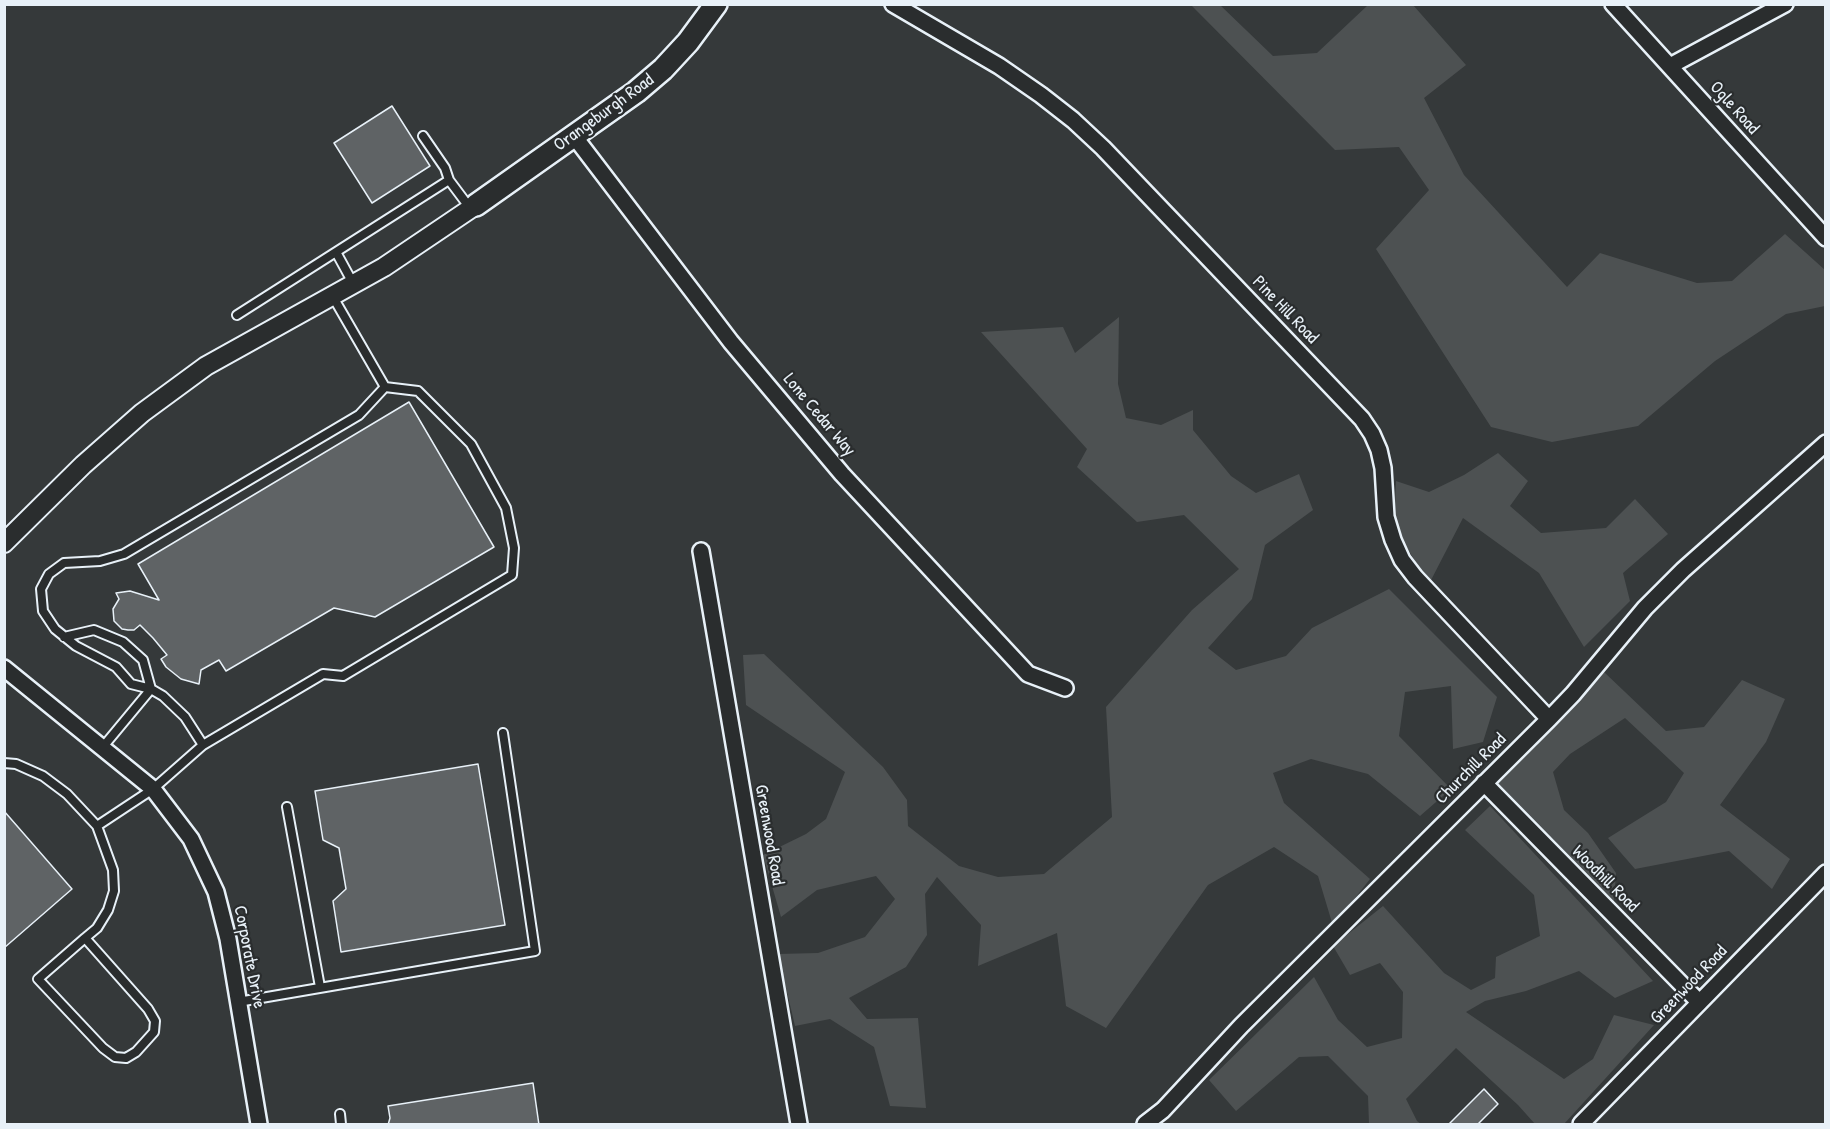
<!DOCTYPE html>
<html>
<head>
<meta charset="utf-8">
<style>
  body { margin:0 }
  #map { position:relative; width:1830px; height:1129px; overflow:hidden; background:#35393a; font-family:"Patrick Hand",sans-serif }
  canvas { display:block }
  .frame { position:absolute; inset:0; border:6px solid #e8f1f8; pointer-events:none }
</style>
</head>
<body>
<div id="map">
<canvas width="1830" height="1129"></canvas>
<div class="frame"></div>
</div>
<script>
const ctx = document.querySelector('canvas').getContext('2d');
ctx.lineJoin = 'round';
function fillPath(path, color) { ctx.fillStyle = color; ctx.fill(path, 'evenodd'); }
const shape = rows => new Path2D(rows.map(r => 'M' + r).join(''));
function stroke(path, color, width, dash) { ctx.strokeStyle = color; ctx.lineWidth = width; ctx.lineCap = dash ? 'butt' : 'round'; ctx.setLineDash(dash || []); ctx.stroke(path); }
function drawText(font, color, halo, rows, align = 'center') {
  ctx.font = font + ' "Patrick Hand",sans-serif'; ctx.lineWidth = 4.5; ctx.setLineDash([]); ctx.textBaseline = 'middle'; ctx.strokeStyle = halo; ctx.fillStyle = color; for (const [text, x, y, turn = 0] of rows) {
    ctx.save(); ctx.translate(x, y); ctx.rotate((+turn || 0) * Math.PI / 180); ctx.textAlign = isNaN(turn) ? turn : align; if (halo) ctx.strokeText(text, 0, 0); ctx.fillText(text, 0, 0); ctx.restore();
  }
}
const green = shape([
  [1191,5,1220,5,1273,56,1317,53,1368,5,1413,5,1466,65,1424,98,1464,175,1567,287,1600,253,1697,283,1732,281,1785,234,1825,270,1825,306,1786,314,1715,361,1638,426,1552,442,1491,427,1376,249,1429,190,1399,147,1335,150],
  [1119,317,1118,384,1126,418,1161,425,1193,410,1193,430,1231,476,1256,493,1299,474,1313,510,1265,545,1252,599,1208,648,1236,670,1286,656,1312,628,1389,589,1497,697,1483,742,1453,749,1451,686,1405,692,1399,736,1451,789,1420,816,1368,774,1311,759,1273,773,1284,803,1370,879,1333,926,1318,876,1274,847,1208,885,1106,1028,1066,1006,1057,933,978,966,981,925,937,877,925,894,927,935,906,967,849,998,867,1019,918,1018,926,1108,890,1106,874,1047,830,1019,795,1026,778,954,818,953,865,937,895,899,876,876,817,890,781,917,763,855,806,834,826,819,845,772,746,705,743,655,764,654,883,767,907,800,908,826,959,866,998,877,1044,874,1112,817,1106,707,1192,610,1239,569,1184,515,1137,522,1077,467,1087,449,981,332,1063,327,1075,353],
  [1498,453,1528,481,1510,506,1541,533,1606,528,1635,499,1668,534,1623,573,1630,601,1584,647,1539,573,1463,518,1429,584,1394,526,1396,481,1429,492,1464,475],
  [1604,672,1666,731,1704,727,1742,680,1785,699,1766,742,1720,805,1790,859,1772,889,1729,851,1635,869,1608,838,1666,802,1684,773,1625,718,1570,754,1553,772,1564,810,1588,833,1616,873,1614,901,1497,782],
  [1490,806,1653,981,1615,998,1579,971,1526,991,1485,1001,1466,1012,1564,1079,1593,1059,1614,1015,1654,1025,1564,1124,1535,1124,1518,1105,1456,1048,1406,1099,1417,1121,1421,1124,1369,1124,1368,1096,1328,1056,1299,1057,1236,1111,1209,1080,1314,977,1338,1020,1367,1047,1402,1038,1403,992,1380,963,1350,975,1333,946,1383,906,1444,973,1471,990,1495,978,1496,957,1540,936,1534,895,1465,830]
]);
const building = shape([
  [392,106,430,166,372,203,334,143,392,106],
  [409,402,494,547,375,617,334,608,226,671,219,660,201,670,199,684,181,679,166,667,161,659,167,655,153,638,140,625,134,630,128,630,122,629,114,621,113,609,119,599,116,593,130,591,159,600,138,564,409,402],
  [478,764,505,925,341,952,333,901,346,889,339,848,323,840,315,791,478,764],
  [4,811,72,889,4,948,4,811],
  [533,1083,539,1125,388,1125,390,1118,388,1106,533,1083],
  [1484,1089,1498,1104,1477,1125,1448,1125,1484,1089]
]);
const service = shape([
  [449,180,470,208],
  [336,252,354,285],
  [333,297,385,387],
  [237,315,449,180,445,168,423,136],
  [64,637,94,630,123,642,143,660,151,689,163,696,185,717,203,745],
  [102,748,151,689,131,684,116,667,76,646,55,629,43,611,41,589,49,574,64,563,100,561,124,554,359,415,385,387],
  [4,763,16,764,43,776,67,794,97,826],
  [287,807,320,987],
  [85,938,148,1009,155,1021,154,1032,136,1052,126,1058,115,1057,103,1048,38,979,85,938,97,928,108,910,114,891,113,870,97,826,153,789,203,745,323,674,343,676,512,575,514,548,506,508,471,444,418,391,385,387],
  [238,1002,535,951,503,733],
  [340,1114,341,1124]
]);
const minor = shape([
  [893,4,999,66,1041,95,1073,120,1103,148,1362,419,1372,434,1379,450,1383,468,1386,517,1393,540,1402,560,1415,577,1549,719],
  [1613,4,1826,238],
  [1670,66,1785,4],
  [574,136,731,342,842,474,1028,674,1065,688],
  [701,551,799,1124],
  [4,668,153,789,191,839,216,892,228,939,259,1124],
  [1484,783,1699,1002],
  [1145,1124,1163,1110,1241,1026,1549,719,1573,694,1645,608,1683,570,1826,443],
  [1581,1124,1826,873]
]);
const tertiary = shape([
  [4,543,83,465,142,413,206,366,384,267,476,205]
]);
const secondary = shape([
  [476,205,636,92,663,69,688,42,716,4]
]);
const streetNames = [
  ["Ogle Road",1734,108,48],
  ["Orangeburgh Road",604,113,-36],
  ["Pine Hill Road",1285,310,46],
  ["Lone Cedar Way",819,415,50],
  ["Churchill Road",1471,769,-45],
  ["Greenwood Road",769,835,80],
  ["Woodhill Road",1605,879,45],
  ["Corporate Drive",249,957,79],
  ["Greenwood Road",1689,985,-46]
];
fillPath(green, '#4d5152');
fillPath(building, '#5f6365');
stroke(building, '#e8f1f8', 1.5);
stroke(service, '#e8f1f8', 12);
stroke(minor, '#e8f1f8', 20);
stroke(tertiary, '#e8f1f8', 22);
stroke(secondary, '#e8f1f8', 26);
stroke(service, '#2a2d2e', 8);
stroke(minor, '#2a2d2e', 15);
stroke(tertiary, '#2a2d2e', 18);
stroke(secondary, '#2a2d2e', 21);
drawText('18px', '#e8f1f8', '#2a2d2e', streetNames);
</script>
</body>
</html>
